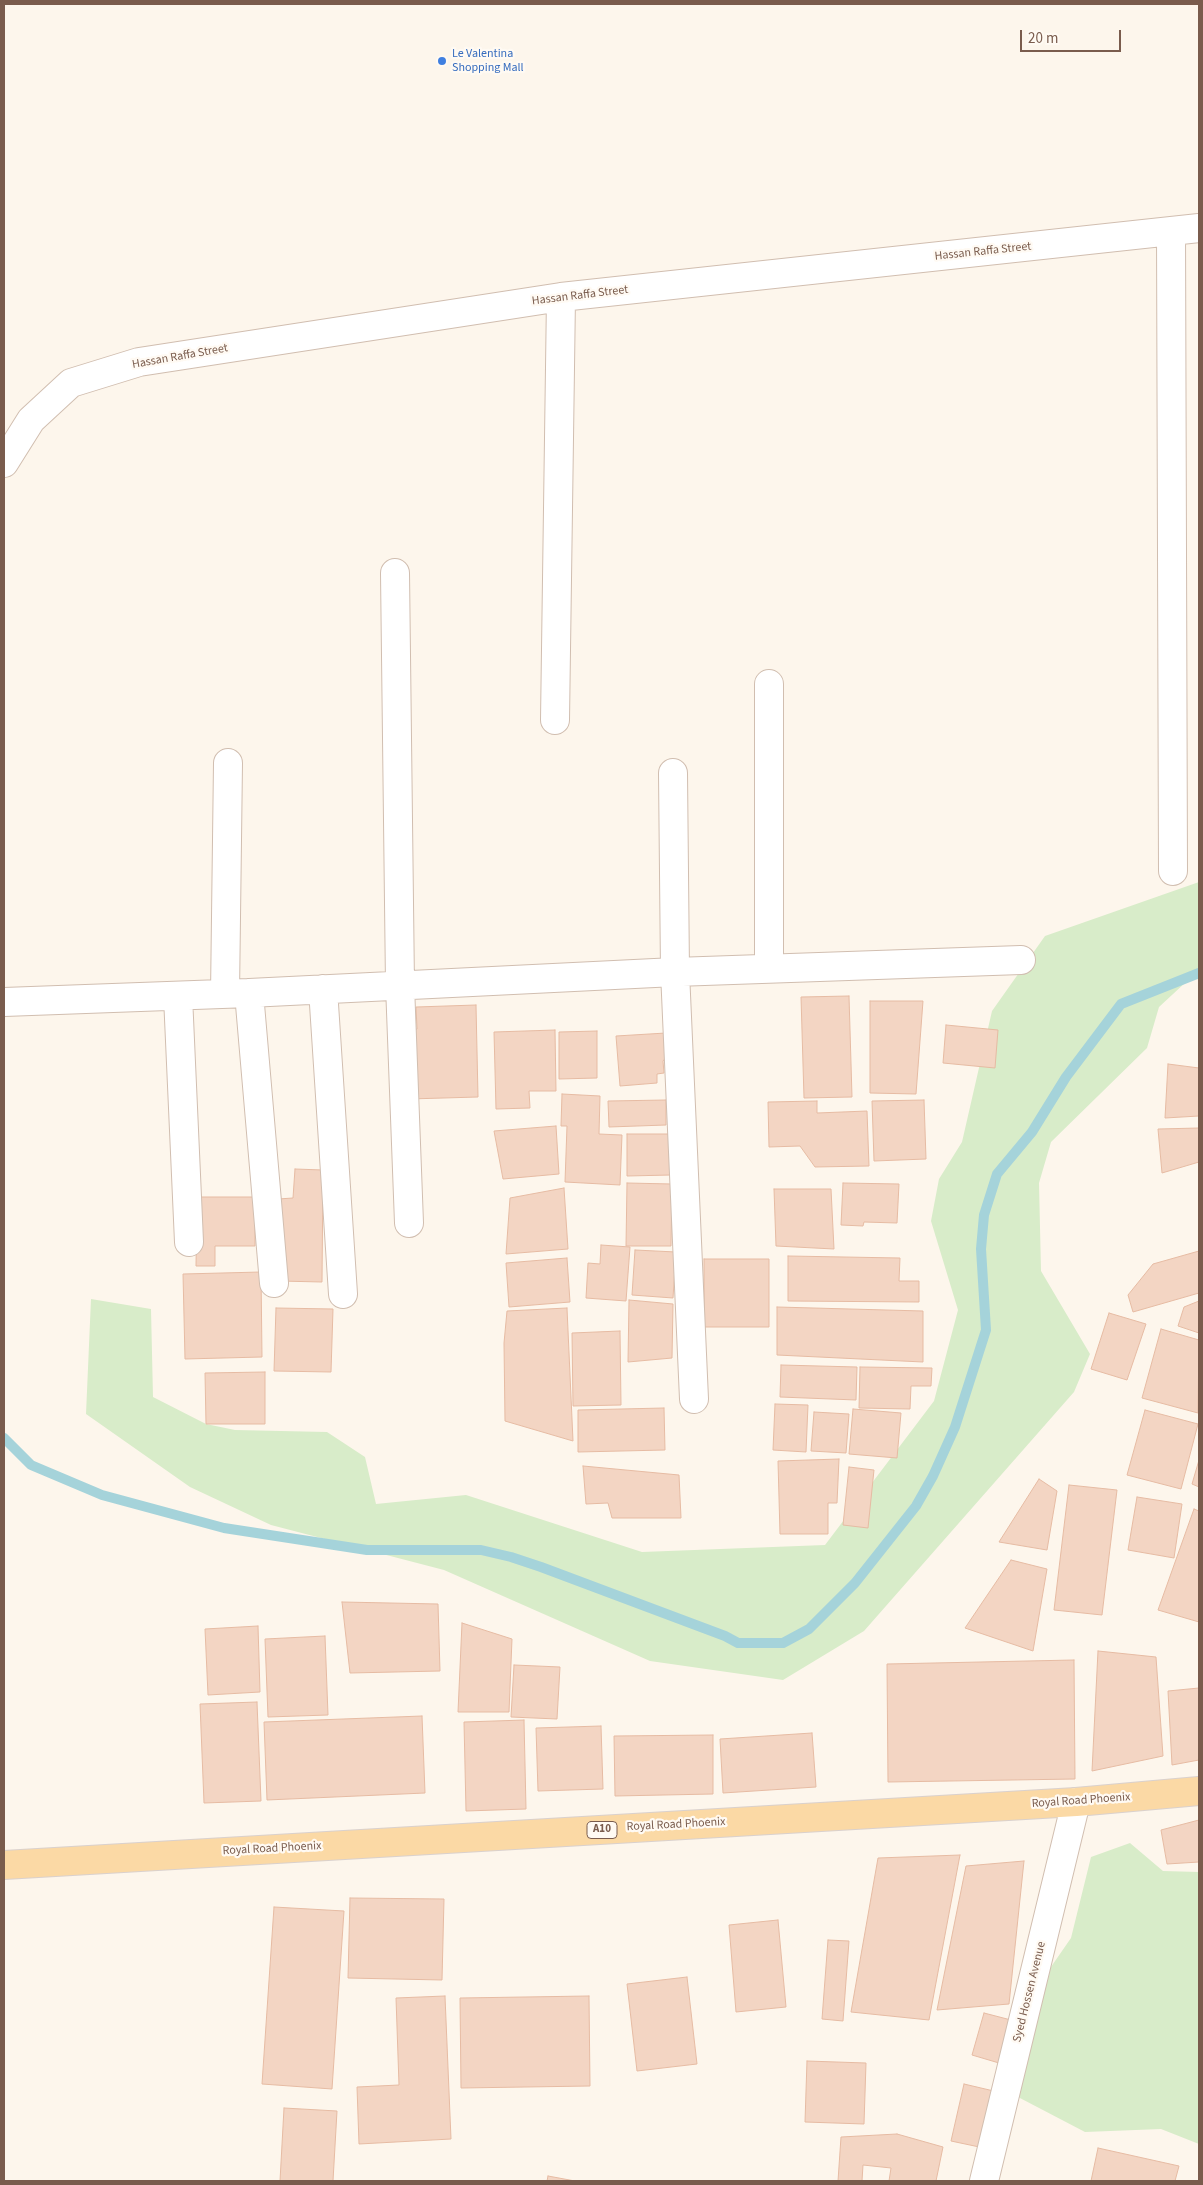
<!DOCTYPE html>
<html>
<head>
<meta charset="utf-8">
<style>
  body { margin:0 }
  #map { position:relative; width:1203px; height:2185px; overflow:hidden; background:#fdf6ec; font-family:"Source Sans 3",sans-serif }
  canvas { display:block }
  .frame { position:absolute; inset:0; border:5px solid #7a5c4d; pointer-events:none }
  .scale { position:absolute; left:1020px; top:30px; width:101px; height:22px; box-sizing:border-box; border:2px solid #7a5c4d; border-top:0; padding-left:6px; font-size:15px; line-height:18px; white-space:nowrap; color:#7a5c4d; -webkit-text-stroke:4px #fffaf3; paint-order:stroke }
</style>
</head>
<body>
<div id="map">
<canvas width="1203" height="2185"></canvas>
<div class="frame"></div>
<div class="scale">20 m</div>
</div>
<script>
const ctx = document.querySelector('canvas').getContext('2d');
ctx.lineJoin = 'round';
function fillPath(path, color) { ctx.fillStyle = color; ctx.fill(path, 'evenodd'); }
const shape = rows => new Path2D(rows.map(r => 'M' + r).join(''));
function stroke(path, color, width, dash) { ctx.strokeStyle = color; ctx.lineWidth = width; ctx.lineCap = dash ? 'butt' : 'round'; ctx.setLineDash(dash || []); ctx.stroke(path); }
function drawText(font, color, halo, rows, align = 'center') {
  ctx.font = font + ' "Source Sans 3",sans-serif'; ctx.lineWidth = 4.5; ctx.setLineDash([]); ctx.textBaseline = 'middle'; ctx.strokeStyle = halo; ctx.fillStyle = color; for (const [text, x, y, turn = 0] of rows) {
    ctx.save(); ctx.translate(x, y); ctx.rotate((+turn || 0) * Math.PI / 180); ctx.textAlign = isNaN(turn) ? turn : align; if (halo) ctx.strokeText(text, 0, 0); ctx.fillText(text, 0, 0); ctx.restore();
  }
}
const green = shape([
  [1199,882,1199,970,1159,1007,1147,1048,1051,1142,1039,1183,1041,1271,1090,1354,1074,1392,864,1631,783,1680,650,1661,444,1570,271,1525,190,1487,86,1414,91,1299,151,1309,153,1397,206,1424,235,1430,327,1432,365,1457,376,1504,466,1495,642,1552,825,1545,934,1401,958,1310,931,1221,939,1179,962,1142,992,1011,1045,936],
  [1130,1843,1163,1871,1199,1872,1199,2144,1161,2129,1085,2132,1018,2097,1044,1977,1071,1938,1091,1857]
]);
const stream = shape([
  [4,1438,31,1465,102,1495,224,1528,367,1550,481,1550,511,1557,541,1567,725,1636,738,1643,783,1643,809,1629,855,1583,916,1506,933,1476,955,1427,986,1330,981,1249,984,1215,997,1174,1032,1132,1066,1077,1121,1004,1199,973]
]);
const building = shape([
  [849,996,852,1097,804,1098,801,997,849,996],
  [870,1001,923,1001,916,1094,870,1093,870,1001],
  [476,1005,478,1097,409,1099,407,1033,417,1029,416,1007,476,1005],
  [946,1025,998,1030,995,1068,943,1063,946,1025],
  [555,1030,556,1091,529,1091,530,1108,496,1109,494,1032,555,1030],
  [597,1031,597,1078,559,1079,559,1032,597,1031],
  [666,1033,668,1055,663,1061,664,1073,657,1074,657,1083,620,1086,616,1036,666,1033],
  [1168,1064,1199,1068,1199,1116,1165,1118,1168,1064],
  [562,1094,600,1096,599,1134,622,1135,620,1185,565,1182,567,1126,561,1126,562,1094],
  [666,1100,666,1125,609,1127,608,1101,666,1100],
  [924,1100,926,1159,874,1161,872,1101,924,1100],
  [817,1101,817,1113,867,1111,869,1166,815,1167,800,1146,769,1147,768,1102,817,1101],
  [556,1126,559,1174,503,1179,494,1131,556,1126],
  [1199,1128,1199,1162,1162,1173,1158,1129,1199,1128],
  [627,1134,671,1134,671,1175,627,1176,627,1134],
  [295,1169,323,1170,322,1282,279,1281,278,1199,293,1198,295,1169],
  [627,1183,672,1184,671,1246,626,1246,627,1183],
  [843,1183,899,1184,897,1223,864,1222,863,1226,841,1225,843,1183],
  [564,1188,568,1249,506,1254,510,1198,564,1188],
  [774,1189,831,1189,834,1249,776,1246,774,1189],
  [197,1197,255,1197,255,1246,215,1246,215,1266,196,1266,197,1197],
  [601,1245,630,1247,626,1301,586,1298,588,1263,600,1264,601,1245],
  [635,1250,676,1252,673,1298,632,1295,635,1250],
  [1199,1251,1199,1293,1133,1312,1128,1295,1153,1264,1199,1251],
  [788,1256,900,1258,899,1281,919,1281,919,1302,788,1301,788,1256],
  [567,1258,570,1302,509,1307,506,1263,567,1258],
  [704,1259,769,1259,769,1327,704,1327,704,1259],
  [261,1272,262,1357,185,1359,183,1274,261,1272],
  [629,1300,673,1304,672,1358,628,1362,629,1300],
  [1199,1301,1199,1333,1178,1326,1184,1307,1199,1301],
  [777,1307,923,1311,923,1362,777,1355,777,1307],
  [276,1308,333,1309,331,1372,274,1371,276,1308],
  [567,1308,573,1441,505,1421,504,1343,507,1311,567,1308],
  [1109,1313,1146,1324,1127,1380,1091,1369,1109,1313],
  [1161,1329,1199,1340,1198,1413,1142,1398,1161,1329],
  [620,1331,621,1405,573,1406,572,1333,620,1331],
  [781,1365,857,1367,856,1400,780,1397,781,1365],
  [860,1367,932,1368,931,1386,911,1386,910,1409,859,1408,860,1367],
  [265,1372,265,1424,206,1424,205,1373,265,1372],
  [775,1404,808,1405,806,1452,773,1450,775,1404],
  [664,1408,665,1450,578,1452,578,1410,664,1408],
  [853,1409,901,1413,897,1458,849,1454,853,1409],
  [1145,1410,1198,1424,1181,1489,1127,1475,1145,1410],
  [814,1412,849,1414,846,1453,811,1451,814,1412],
  [839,1459,837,1503,828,1503,828,1534,780,1534,778,1461,839,1459],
  [1199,1460,1199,1487,1192,1484,1199,1460],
  [583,1466,679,1475,681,1518,612,1518,608,1503,586,1504,583,1466],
  [849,1467,874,1470,868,1528,843,1525,849,1467],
  [1039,1479,1057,1491,1047,1550,999,1542,1039,1479],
  [1069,1485,1117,1490,1102,1615,1054,1610,1069,1485],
  [1137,1497,1182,1504,1174,1558,1128,1550,1137,1497],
  [1194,1509,1199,1511,1199,1622,1158,1610,1194,1509],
  [1011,1560,1047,1569,1033,1651,965,1628,1011,1560],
  [342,1602,438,1604,440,1671,350,1673,342,1602],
  [462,1623,512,1639,509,1712,458,1712,462,1623],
  [258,1626,260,1692,208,1695,205,1629,258,1626],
  [325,1636,328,1715,268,1717,265,1639,325,1636],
  [1098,1651,1156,1657,1163,1756,1092,1771,1098,1651],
  [1074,1660,1075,1779,888,1782,887,1664,1074,1660],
  [514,1665,560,1667,557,1719,511,1717,514,1665],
  [1199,1688,1199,1760,1172,1765,1168,1691,1199,1688],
  [257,1702,261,1801,204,1803,200,1704,257,1702],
  [422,1716,425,1793,267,1800,264,1722,422,1716],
  [524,1720,526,1809,466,1811,464,1722,524,1720],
  [601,1726,603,1789,538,1791,536,1728,601,1726],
  [812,1733,816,1787,723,1793,720,1739,812,1733],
  [713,1735,713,1794,615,1796,614,1736,713,1735],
  [1199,1820,1199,1862,1167,1864,1161,1830,1199,1820],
  [960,1855,929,2020,851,2012,878,1858,960,1855],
  [1024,1861,1009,2004,937,2010,966,1866,1024,1861],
  [350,1898,444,1899,442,1980,348,1978,350,1898],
  [274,1907,344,1911,332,2089,262,2084,274,1907],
  [778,1920,786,2007,736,2012,729,1925,778,1920],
  [828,1940,849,1941,843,2021,822,2019,828,1940],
  [687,1977,697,2064,637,2071,627,1984,687,1977],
  [445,1996,451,2139,359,2144,357,2087,399,2085,396,1998,445,1996],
  [589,1996,590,2086,461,2088,460,1998,589,1996],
  [984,2013,1011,2020,999,2063,972,2055,984,2013],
  [807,2061,866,2063,864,2124,805,2122,807,2061],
  [964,2084,998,2092,984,2148,951,2141,964,2084],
  [284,2108,337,2111,333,2181,280,2181,284,2108],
  [897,2134,943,2147,936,2181,889,2181,891,2168,863,2165,862,2181,838,2181,841,2137,897,2134],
  [1098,2148,1179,2166,1175,2181,1091,2181,1098,2148],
  [548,2176,575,2181,547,2181,548,2176]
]);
const minor = shape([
  [1171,231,1173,871],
  [4,463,31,420,71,383,139,362,561,297,1199,228],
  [395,573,400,985,409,1223],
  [555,720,561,297],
  [673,773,675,972,694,1399],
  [769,968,769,684],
  [323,989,343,1294],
  [249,993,274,1283],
  [225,994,228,763],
  [178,996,189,1242],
  [4,1002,249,993,675,972,1021,960],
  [984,2181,1076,1802]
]);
const primary = shape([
  [4,1865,1076,1802,1199,1791]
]);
const markers = [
  [442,61,5,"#3f7fe0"]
];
const shields = [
  [602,1830,30]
];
const shieldNames = [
  ["A10",602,1830]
];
const shopNames = [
  ["Le Valentina",452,54],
  ["Shopping Mall",452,68]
];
const streetNames = [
  ["Hassan Raffa Street",983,252,-6],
  ["Hassan Raffa Street",580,296,-7],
  ["Hassan Raffa Street",180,357,-10],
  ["Royal Road Phoenix",1081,1801,-4],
  ["Royal Road Phoenix",676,1825,-3],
  ["Royal Road Phoenix",272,1849,-3],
  ["Syed Hossen Avenue",1030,1992,-76]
];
fillPath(green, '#d8ecc9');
stroke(stream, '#a5d3da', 10);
fillPath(building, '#f3d5c3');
stroke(building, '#e6bba3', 1);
stroke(minor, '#d1beb0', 30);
stroke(primary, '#dad1cd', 30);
stroke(minor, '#fff', 28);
stroke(primary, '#fbd9a5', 28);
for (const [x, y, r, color] of markers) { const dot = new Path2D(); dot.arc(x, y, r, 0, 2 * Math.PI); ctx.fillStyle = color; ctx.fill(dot); stroke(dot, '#fffaf3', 2); }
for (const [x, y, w] of shields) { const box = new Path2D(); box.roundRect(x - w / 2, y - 8.5, w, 17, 4); ctx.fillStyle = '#fffaf3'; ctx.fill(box); stroke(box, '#7a5c4d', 1); }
drawText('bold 11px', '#7a5c4d', null, shieldNames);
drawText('12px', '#366cbe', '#fffaf3', shopNames, 'left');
drawText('12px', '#7a5c4d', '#fffaf3', streetNames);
</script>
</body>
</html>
